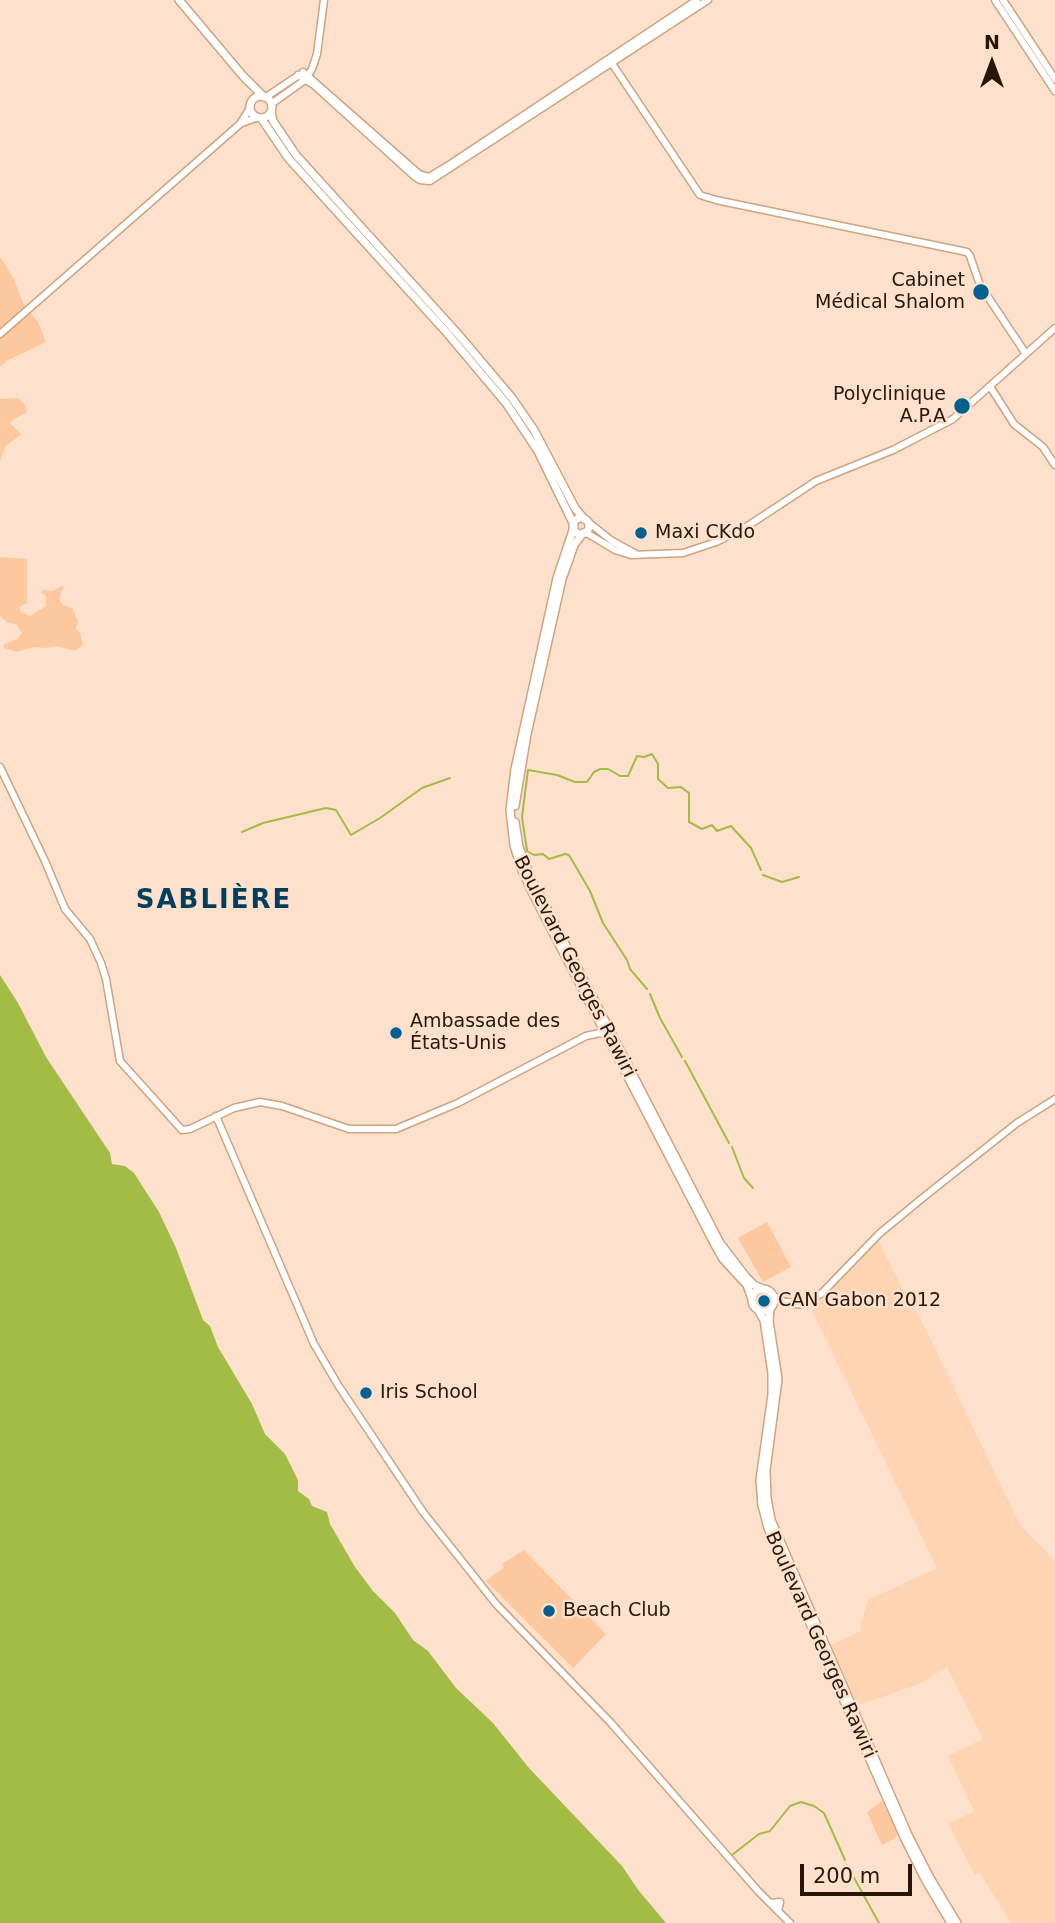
<!DOCTYPE html>
<html>
<head>
<meta charset="utf-8">
<style>
  body { margin:0 }
  #map { position:relative; width:1055px; height:1923px; overflow:hidden; background:#fde1cc; font-family:"DejaVu Sans",sans-serif }
  canvas { display:block }
  .north { position:absolute; left:957px; top:28px; width:70px; height:70px; -webkit-text-stroke:5px #fde1cc; paint-order:stroke; rotate:0deg; font-size:19px; font-weight:700; line-height:28px; text-align:center; color:#271709 }
  .north::after { content:''; display:block; margin:auto; width:24px; height:32px; background:#271709; clip-path:polygon(50% 0,100% 100%,50% 72%,0 100%) }
  .scale { position:absolute; left:800px; top:1864px; width:112px; height:32px; box-sizing:border-box; border:4px solid #271709; border-top:0; padding-left:9px; font-size:21px; line-height:24px; white-space:nowrap; color:#271709; -webkit-text-stroke:5px #fde1cc; paint-order:stroke }
</style>
</head>
<body>
<div id="map">
<canvas width="1055" height="1923"></canvas>
<div class="north">N</div>
<div class="scale">200 m</div>
</div>
<script>
const ctx = document.querySelector('canvas').getContext('2d');
ctx.lineJoin = 'round';
function fillPath(path, color) { ctx.fillStyle = color; ctx.fill(path, 'evenodd'); }
const shape = rows => new Path2D(rows.map(r => 'M' + r).join(''));
function stroke(path, color, width, dash) { ctx.strokeStyle = color; ctx.lineWidth = width; ctx.lineCap = dash ? 'butt' : 'round'; ctx.setLineDash(dash || []); ctx.stroke(path); }
function drawText(font, color, halo, rows, align = 'center') {
  ctx.font = font + ' "DejaVu Sans",sans-serif'; ctx.lineWidth = 5; ctx.setLineDash([]); ctx.textBaseline = 'middle'; ctx.strokeStyle = halo; ctx.fillStyle = color; for (const [text, x, y, turn = 0] of rows) {
    ctx.save(); ctx.translate(x, y); ctx.rotate((+turn || 0) * Math.PI / 180); ctx.textAlign = isNaN(turn) ? turn : align; if (halo) ctx.strokeText(text, 0, 0); ctx.fillText(text, 0, 0); ctx.restore();
  }
}
const built = shape([
  [878,1240,910,1304,919,1316,1020,1525,1055,1561,1055,1923,1011,1923,980,1873,975,1875,948,1824,974,1811,948,1756,983,1739,947,1667,921,1683,857,1706,831,1645,861,1631,860,1627,868,1600,937,1568,812,1311]
]);
const green = shape([
  [0,257,13,277,23,303,38,322,46,342,8,360,0,367],
  [18,398,25,404,26,413,14,419,10,423,21,434,6,446,0,461,0,399],
  [0,557,27,559,27,603,19,607,21,612,30,616,46,606,46,596,41,593,43,590,53,591,62,586,64,587,60,595,60,601,63,605,72,608,78,621,76,628,80,633,83,645,75,651,55,646,47,648,33,647,17,652,4,648,3,645,17,639,22,633,16,624,8,623,0,616],
  [767,1222,791,1267,763,1282,738,1238],
  [524,1550,606,1634,573,1668,486,1581,504,1567,502,1564],
  [882,1801,898,1833,894,1839,882,1845,867,1812]
]);
const water = shape([
  [0,975,18,1003,46,1057,110,1153,112,1164,125,1166,134,1173,159,1212,176,1248,203,1320,210,1326,218,1347,252,1404,265,1434,285,1454,298,1480,298,1491,309,1499,312,1506,327,1512,330,1524,355,1567,373,1591,395,1613,413,1640,428,1651,456,1688,493,1723,529,1768,622,1866,639,1891,666,1923,0,1923]
]);
const stream = shape([
  [242,832,263,823,326,808,336,810,351,835,380,818,422,788,450,778],
  [763,875,782,882,799,877],
  [647,989,630,969,627,960,603,923,590,891,569,855,565,854,549,859,543,854,534,855,527,851,522,817,528,770,557,775,575,782,587,782,594,772,600,769,608,769,620,776,628,776,637,756,644,757,652,754,658,764,658,779,668,788,681,787,689,793,689,822,702,829,712,825,717,831,731,826,751,848,761,870],
  [650,994,660,1018,682,1057],
  [685,1061,729,1143],
  [732,1147,744,1178,753,1188],
  [732,1855,759,1834,770,1831,790,1806,801,1802,814,1806,824,1813,845,1860],
  [847,1865,879,1923]
]);
const secondary = shape([
  [995,0,1055,91],
  [1003,0,1055,79],
  [609,59,700,195,716,200,967,252,970,256,980,285,1026,354],
  [303,72,419,174,429,177,452,163,697,0],
  [298,75,314,85,414,176,420,180,430,181,708,0],
  [266,97,299,75],
  [271,104,305,80,312,69,317,54,324,0],
  [242,123,258,117],
  [0,334,240,124,250,108],
  [991,388,1014,424,1043,447,1055,465],
  [587,521,612,541,636,554],
  [585,532,615,550,631,555,683,553,716,542,743,529,816,481,893,450,953,419,1055,328],
  [0,767,45,861,65,909,90,939,101,963,106,979,120,1061,182,1130,190,1129,234,1108,260,1102,282,1106,349,1129,396,1129,458,1103,586,1036,600,1033,607,1035],
  [216,1116,314,1344,338,1385,423,1512,496,1604,611,1723,758,1891,790,1923],
  [800,1304,821,1294,880,1233,925,1196,1017,1123,1055,1099],
  [770,1903,780,1902,778,1911]
]);
const primary = shape([
  [179,0,243,76,264,97],
  '250 107a11 11 0 1 1 22 0a11 11 0 1 1-22 0Z',
  [271,112,273,121,296,155,458,334,512,398,534,430,575,508,584,519],
  [261,118,289,159,448,334,506,403,538,451,574,525],
  '573 526a8 8 0 1 1 16 0a8 8 0 1 1-16 0Z',
  [574,527,557,578,515,769,510,810,514,845,521,868,533,894,714,1243,723,1259,747,1285,752,1299],
  [515,806,527,734,562,579,574,545,583,533],
  [515,822,519,847,530,876,720,1243,746,1277,754,1285,763,1289],
  '752 1300a11 11 0 1 1 22 0a11 11 0 1 1-22 0Z',
  [773,1296,783,1302,800,1304],
  [770,1309,769,1321,778,1379,766,1470,767,1498,771,1520,908,1835,930,1878,957,1923],
  [758,1310,764,1320,772,1373,772,1395,760,1480,762,1505,768,1528,904,1837,926,1881,951,1923]
]);
const markers = [
  [981,292,9,"#006090"],
  [962,406,9,"#006090"],
  [641,533,7,"#006090"],
  [396,1033,7,"#006090"],
  [764,1301,7,"#006090"],
  [366,1393,7,"#006090"],
  [549,1611,7,"#006090"]
];
const poiNames = [
  ["Cabinet",965,281,"right"],
  ["Médical Shalom",965,303,"right"],
  ["Polyclinique",946,395,"right"],
  ["A.P.A",946,417,"right"],
  ["Maxi CKdo",655,533],
  ["Ambassade des",410,1022],
  ["États-Unis",410,1044],
  ["CAN Gabon 2012",778,1301],
  ["Iris School",380,1393],
  ["Beach Club",563,1611]
];
const streetNames = [
  ["Boulevard Georges Rawiri",574,967,63],
  ["Boulevard Georges Rawiri",820,1645,66]
];
const districtNames = [
  ["SABLIÈRE",214,901]
];
fillPath(built, '#fed4b3');
fillPath(green, '#fdc89e');
fillPath(water, '#a3bc46');
stroke(stream, '#a3bc46', 2);
stroke(secondary, '#cea380', 9);
stroke(primary, '#cea380', 10);
stroke(secondary, '#fff', 6);
stroke(primary, '#fff', 7);
for (const [x, y, r, color] of markers) { const dot = new Path2D(); dot.arc(x, y, r, 0, 2 * Math.PI); ctx.fillStyle = color; ctx.fill(dot); stroke(dot, '#fde1cc', 2.5); }
drawText('19px', '#271709', '#fde1cc', poiNames, 'left');
drawText('19px', '#271709', '#fde1cc', streetNames);
ctx.letterSpacing = '2px';
drawText('bold 26px', '#003e5f', '#fde1cc', districtNames);
ctx.letterSpacing = '0px';
</script>
</body>
</html>
